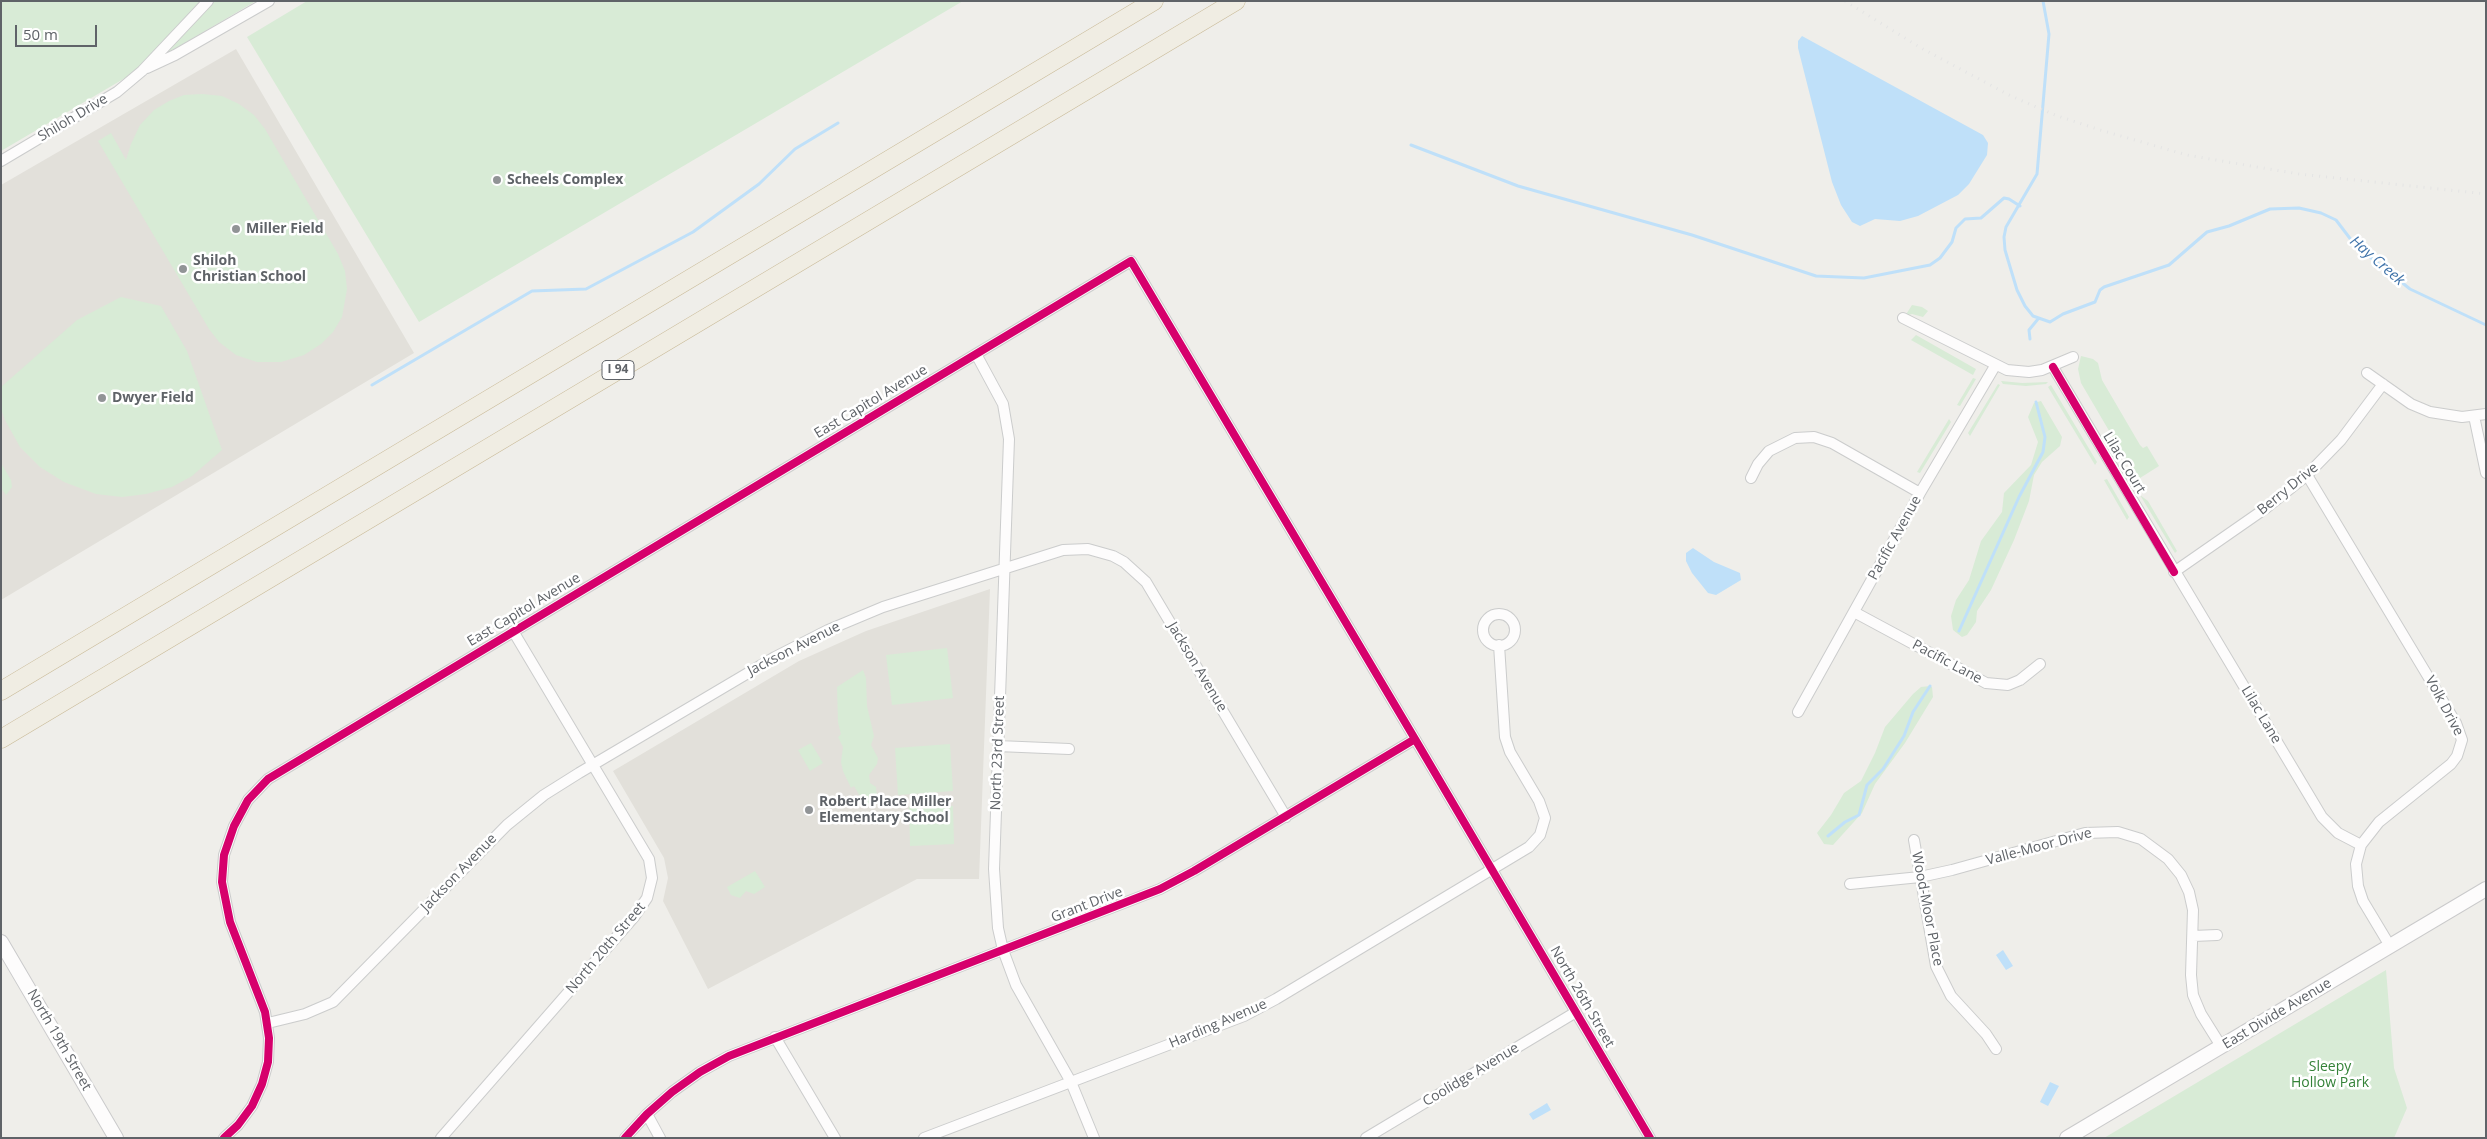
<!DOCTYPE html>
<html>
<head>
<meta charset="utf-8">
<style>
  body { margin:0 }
  #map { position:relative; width:2487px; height:1139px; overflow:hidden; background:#efeeea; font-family:"Open Sans",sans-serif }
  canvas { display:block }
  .frame { position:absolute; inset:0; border:2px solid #5f6368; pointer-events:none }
  .scale { position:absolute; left:15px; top:25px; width:82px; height:22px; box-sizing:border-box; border:2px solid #5f6368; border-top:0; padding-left:6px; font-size:15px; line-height:18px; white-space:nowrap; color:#5f6368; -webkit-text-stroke:4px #fff; paint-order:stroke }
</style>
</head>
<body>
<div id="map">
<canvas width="2487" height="1139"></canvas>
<div class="frame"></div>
<div class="scale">50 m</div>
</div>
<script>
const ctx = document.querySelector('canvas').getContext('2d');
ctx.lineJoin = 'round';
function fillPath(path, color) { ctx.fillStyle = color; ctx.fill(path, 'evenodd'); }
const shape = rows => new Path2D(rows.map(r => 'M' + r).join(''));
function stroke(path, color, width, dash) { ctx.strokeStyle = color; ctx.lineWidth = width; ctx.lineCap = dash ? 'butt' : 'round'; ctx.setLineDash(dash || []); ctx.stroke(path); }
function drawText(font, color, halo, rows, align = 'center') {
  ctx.font = font + ' "Open Sans",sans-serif'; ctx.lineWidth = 5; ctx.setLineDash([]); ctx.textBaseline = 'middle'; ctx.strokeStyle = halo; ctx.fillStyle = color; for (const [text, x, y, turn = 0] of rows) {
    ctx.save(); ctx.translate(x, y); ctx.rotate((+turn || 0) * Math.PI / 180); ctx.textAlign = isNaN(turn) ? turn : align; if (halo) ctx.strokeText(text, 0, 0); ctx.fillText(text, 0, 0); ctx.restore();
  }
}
const education = shape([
  [236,49,414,353,1,600,1,185],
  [990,589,979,879,917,879,708,989,663,901,668,878,664,858,613,771,799,661,866,631]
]);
const green = shape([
  [1,1,256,1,1,151],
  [307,1,963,1,419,322,247,37],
  [202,94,222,96,239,104,254,115,265,129,338,254,345,271,347,289,342,317,333,332,321,344,304,355,281,362,257,362,236,355,219,342,209,329,98,141,111,133,126,160,131,144,140,125,154,110,169,101,184,95],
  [121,297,161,306,187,351,222,450,192,476,172,487,146,494,122,497,96,494,64,482,40,467,20,447,5,420,1,409,1,387,77,320],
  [1912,305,1922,307,1928,311,1923,317,1912,314,1905,316],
  [1916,335,1976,369,1973,375,1911,340],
  [2081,356,2093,359,2098,363,2102,380,2140,445,2143,448,2147,446,2159,466,2140,478,2147,490,2145,492,2081,383,2078,369],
  [1973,378,1976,379,1960,406,1957,405],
  [2001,381,2022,383,2048,382,2046,384,2026,386,2003,384],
  [1998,384,2000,385,1970,436,1968,433],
  [2051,385,2097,462,2095,465,2048,387],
  [2041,401,2062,437,2060,446,2042,462,2034,475,2029,501,2014,540,1991,590,1977,611,1976,622,1967,635,1962,637,1953,630,1951,616,1956,600,1969,580,1981,541,2002,512,2004,493,2031,465,2038,442,2028,417,2034,403],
  [1949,419,1951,422,1920,473,1917,472],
  [1,463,11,480,12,487,6,495,1,488],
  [2107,479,2129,517,2127,520,2104,480],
  [2140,495,2148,501,2177,551,2175,553],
  [947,648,953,698,892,705,886,655],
  [863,670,866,678,867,706,874,736,871,745,878,758,877,764,869,775,870,783,876,787,877,798,866,806,854,786,851,788,843,771,841,762,843,747,838,737,841,734,838,722,837,687],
  [1930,686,1932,687,1933,697,1905,743,1875,784,1862,813,1833,845,1824,844,1817,833,1831,815,1844,793,1861,781,1875,753,1885,727,1913,694,1921,687],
  [811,743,823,763,810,771,798,750],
  [950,744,953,791,898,795,895,748],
  [953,806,954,844,910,846,909,807],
  [755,871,765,887,754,894,746,891,740,898,731,895,727,887],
  [2386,970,2394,1068,2407,1108,2394,1138,2104,1138]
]);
const water = shape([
  [1802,36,1983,135,1988,143,1987,155,1969,184,1958,195,1918,216,1900,221,1875,219,1860,226,1852,222,1841,205,1832,182,1798,48,1798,41],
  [1693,548,1714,562,1740,573,1741,580,1716,595,1708,593,1692,573,1686,561,1686,553],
  [2003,950,2013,966,2006,970,1996,955],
  [2050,1082,2059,1086,2048,1106,2040,1102],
  [1547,1103,1551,1110,1533,1120,1529,1114]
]);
const stream = shape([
  [2043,1,2049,34,2037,174,2006,227,2004,237,2005,250,2017,290,2025,306,2033,316,2050,322,2063,314,2095,302,2100,290,2104,287,2169,265,2207,232,2229,226,2270,209,2299,208,2321,213,2336,220,2355,245,2410,289,2486,325],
  [1411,145,1518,186,1692,235,1816,276,1864,278,1930,265,1940,258,1952,242,1956,228,1965,219,1981,218,2004,198,2009,199,2020,206],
  [2030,339,2029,330,2038,319],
  [372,385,532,291,586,289,693,232,759,184,795,149,838,123],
  [1959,631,2019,497,2043,452,2045,437,2036,402],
  [1828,836,1845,822,1859,815,1867,785,1883,769,1904,736,1913,712,1930,686]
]);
const street = shape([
  [147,68,175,55,269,1],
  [1,161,117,92,142,71,208,1],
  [1903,318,2007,370,2029,372,2042,370,2073,357],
  [976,354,1003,404,1009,439,994,869,998,928,1003,950,1016,985,1071,1082,1094,1138],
  [2053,367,2322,817,2338,833,2361,845],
  [2367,373,2411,404,2430,412,2462,417,2486,414],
  [2474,416,2486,473],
  [2307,475,2456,723,2462,740,2457,756,2451,764,2379,822,2361,845,2356,864,2358,886,2363,901,2390,946],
  [1751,478,1758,464,1769,451,1795,438,1814,437,1832,443,1920,493],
  [2174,572,2266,508,2307,475,2341,440,2383,384],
  [1854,612,1986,683,2008,685,2020,680,2040,664],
  '1483 630a16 16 0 1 1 32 0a16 16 0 1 1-32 0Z',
  [1798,712,1920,493,1995,366],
  [998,746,1069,749],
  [1914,840,1936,966,1951,996,1986,1034,1996,1049],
  [1850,884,1920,877,1952,870,2085,833,2118,832,2141,839,2168,859,2181,875,2189,892,2193,910,2191,975,2193,995,2201,1014,2221,1046],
  [2193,936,2217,935],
  [268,1023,305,1014,333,1002,507,825,544,795,579,773,775,657,828,630,883,607,1063,550,1088,549,1113,556,1124,562,1146,582,1286,817],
  [775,1037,835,1138],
  [647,1114,660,1138],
  [224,1138,238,1125,252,1106,262,1084,268,1062,269,1038,265,1012,230,922,222,882,224,855,234,826,248,800,268,779,1131,261,1415,739],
  [441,1138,634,917,647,898,652,878,649,859,513,631],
  [625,1138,647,1114,672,1092,700,1072,729,1056,1160,889,1194,871,1415,739,1650,1138],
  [924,1138,1244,1016,1276,999,1529,847,1540,835,1545,818,1539,801,1510,752,1505,737,1499,645],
  [1366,1138,1576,1012]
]);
const secondary = shape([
  [1,942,116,1138],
  [2067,1138,2486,889]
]);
const highway = shape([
  [1,691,1154,1],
  [1,739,1236,1]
]);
const rail = shape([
  [1845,1,1921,48,2011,96,2055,115,2100,130,2187,155,2245,165,2299,174,2486,194]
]);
const cycleway = shape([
  [2053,367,2174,572],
  [224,1138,238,1125,252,1106,262,1084,268,1062,269,1038,265,1012,230,922,222,882,224,855,234,826,248,800,268,779,1131,261,1415,739],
  [625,1138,647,1114,672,1092,700,1072,729,1056,1160,889,1194,871,1415,739,1650,1138]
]);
const markers = [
  [497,180,5,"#919496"],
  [236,229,5,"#919496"],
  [183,269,5,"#919496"],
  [102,398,5,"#919496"],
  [809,810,5,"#919496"]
];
const shields = [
  [618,370,32]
];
const shieldNames = [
  ["I 94",618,370]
];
const streetNames = [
  ["Shiloh Drive",73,118,-31],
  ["East Capitol Avenue",871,402,-31],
  ["Lilac Court",2124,463,59],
  ["Berry Drive",2288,489,-39],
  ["Pacific Avenue",1895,538,-61],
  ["East Capitol Avenue",524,610,-31],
  ["Jackson Avenue",794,649,-27],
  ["Pacific Lane",1947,662,28],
  ["Jackson Avenue",1197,667,59],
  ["Volk Drive",2444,706,62],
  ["Lilac Lane",2261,715,59],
  ["North 23rd Street",998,753,-88],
  ["Valle-Moor Drive",2039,847,-15],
  ["Jackson Avenue",459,873,-46],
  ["Grant Drive",1087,905,-21],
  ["Wood-Moor Place",1927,909,79],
  ["North 20th Street",606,948,-50],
  ["North 26th Street",1582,997,60],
  ["East Divide Avenue",2277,1014,-31],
  ["Harding Avenue",1218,1024,-23],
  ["North 19th Street",59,1040,60],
  ["Coolidge Avenue",1471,1075,-31]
];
const poiNames = [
  ["Scheels Complex",507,180],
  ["Miller Field",246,229],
  ["Shiloh",193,261],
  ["Christian School",193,277],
  ["Dwyer Field",112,398],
  ["Robert Place Miller",819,802],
  ["Elementary School",819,818]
];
const parkNames = [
  ["Sleepy",2330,1067],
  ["Hollow Park",2330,1083]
];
const waterNames = [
  ["Hay Creek",2377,261,41]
];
fillPath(education, '#e2e0da');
fillPath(green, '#d8ebd6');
fillPath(water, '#bfe0f9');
stroke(stream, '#bfe0f9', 3);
stroke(street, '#cbcccc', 12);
stroke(secondary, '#cacacb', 16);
stroke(highway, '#c8b996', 19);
stroke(street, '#fdfcfc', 10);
stroke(secondary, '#fdfcfc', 14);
stroke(highway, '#f0ede3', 18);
stroke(rail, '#e4e4e4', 3, [1, 6]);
stroke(cycleway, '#d6006c', 8);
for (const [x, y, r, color] of markers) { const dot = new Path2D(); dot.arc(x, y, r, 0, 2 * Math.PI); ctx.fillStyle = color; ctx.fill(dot); stroke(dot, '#fff', 2); }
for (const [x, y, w] of shields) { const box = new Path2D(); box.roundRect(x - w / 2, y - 9.5, w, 19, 4); ctx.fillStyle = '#fff'; ctx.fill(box); stroke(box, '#5f6368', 1); }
drawText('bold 12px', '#5f6368', null, shieldNames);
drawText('14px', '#5f6368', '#fff', streetNames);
drawText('bold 14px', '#5f6368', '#fff', poiNames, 'left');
drawText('14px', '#348238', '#fff', parkNames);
drawText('italic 15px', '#4174aa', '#fff', waterNames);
</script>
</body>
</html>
